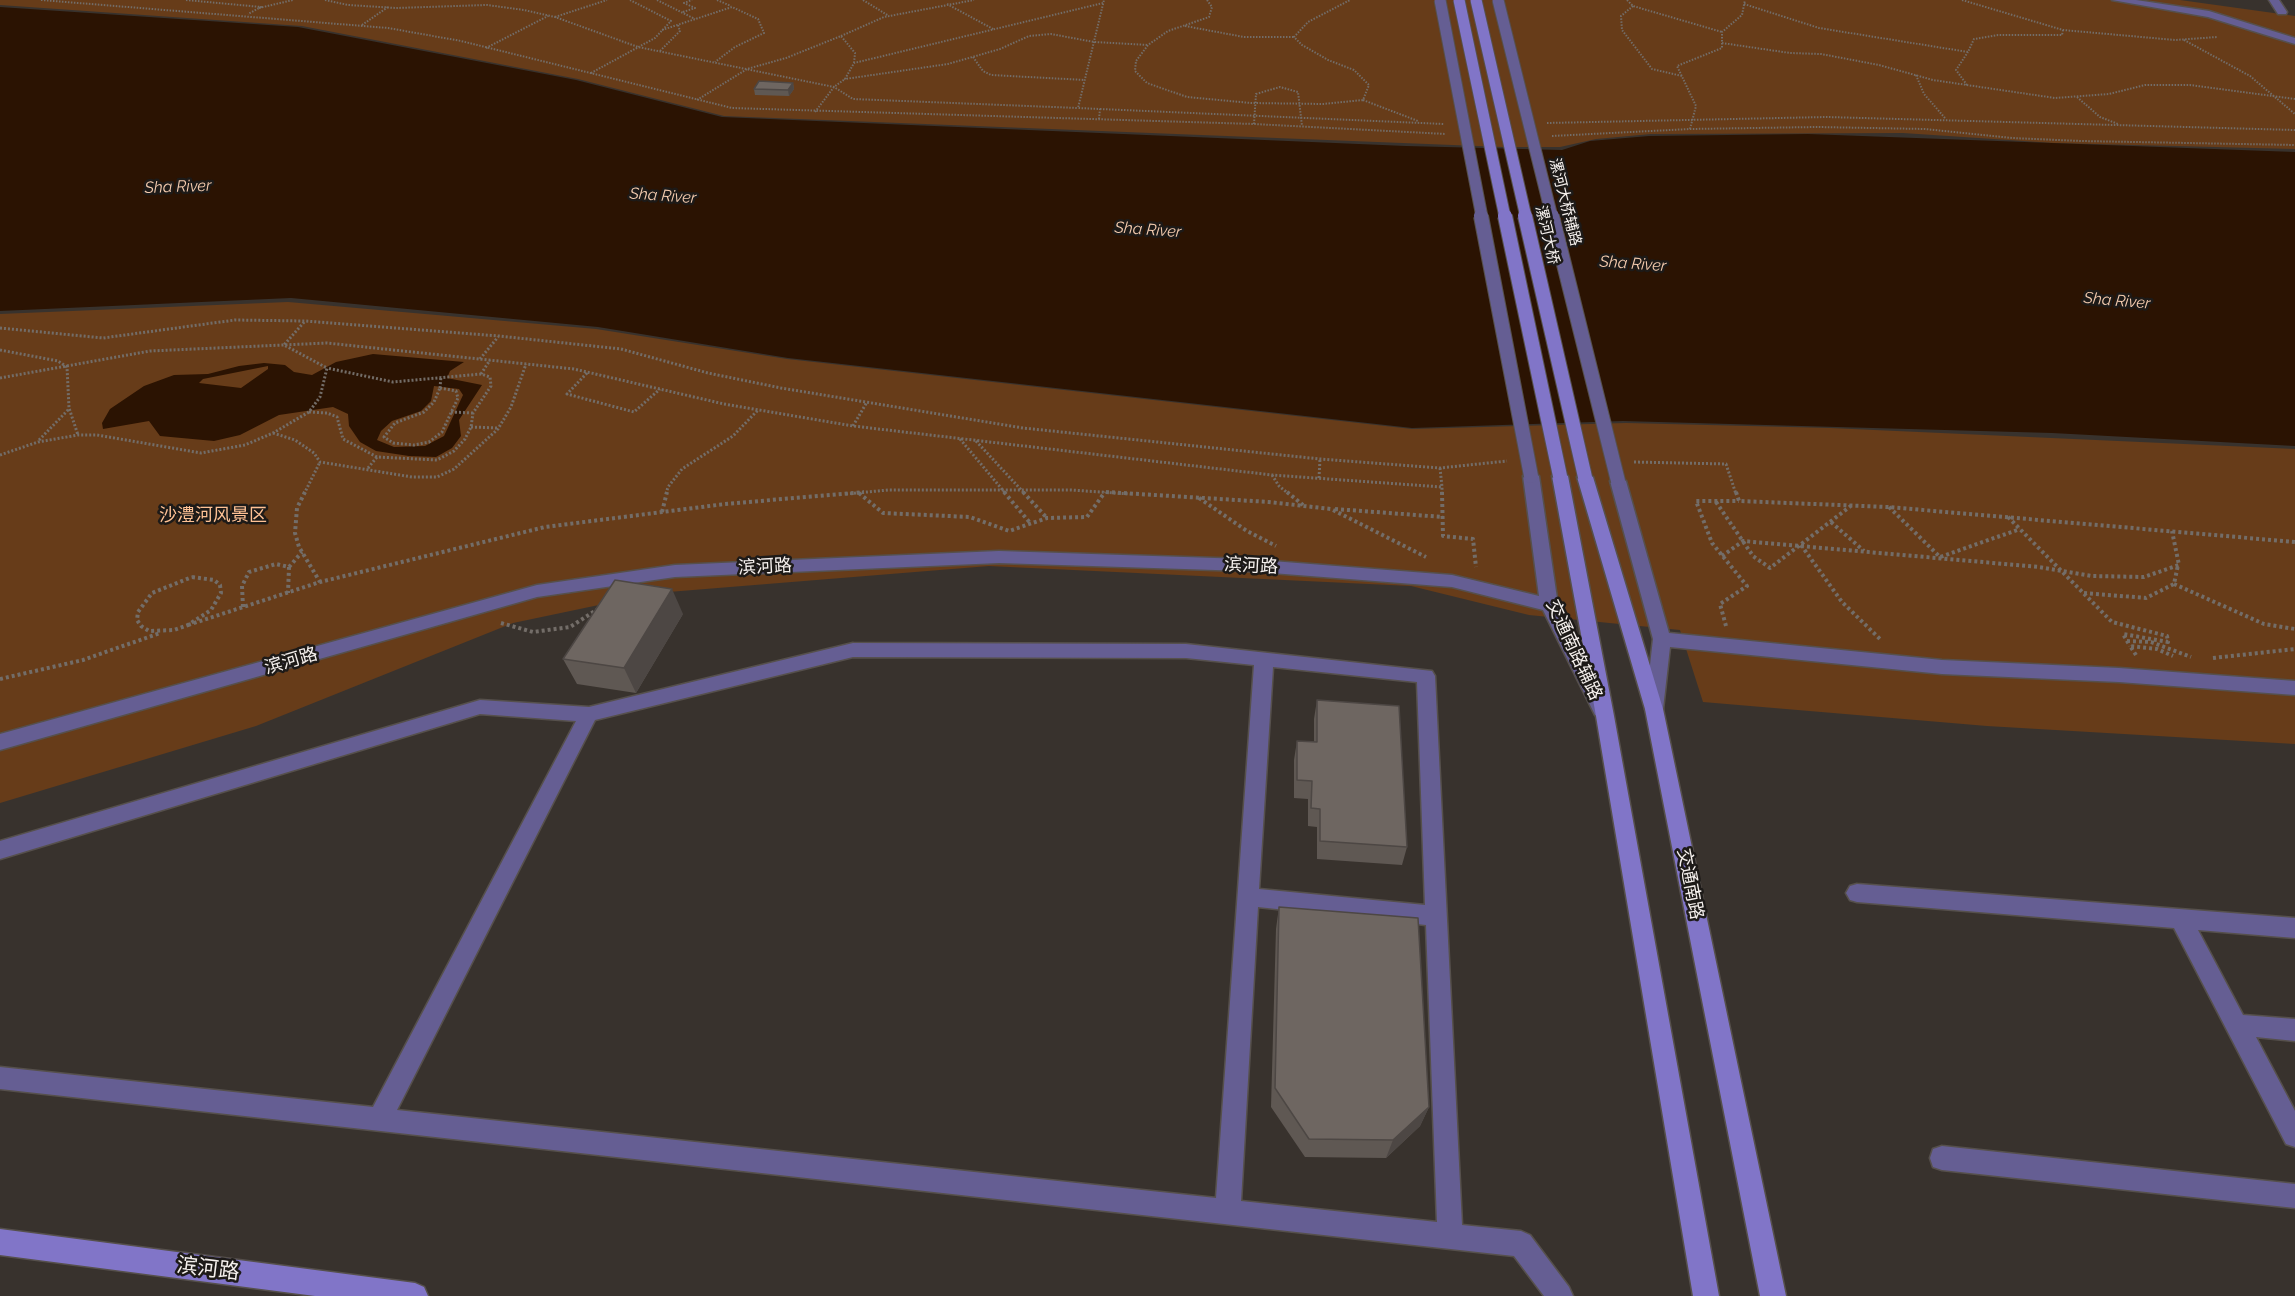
<!DOCTYPE html>
<html>
<head>
<meta charset="utf-8">
<style>
  body { margin:0 }
  canvas { display:block; background:#38322d }
</style>
</head>
<body>
<canvas width="2295" height="1296"></canvas>
<script>
const ctx = document.querySelector('canvas').getContext('2d');
ctx.lineJoin = 'round';
function fillPath(path, color) { ctx.fillStyle = color; ctx.fill(path, 'evenodd'); }
const shape = rows => new Path2D(rows.map(r => 'M' + r).join(''));
function stroke(path, color, width, dash) { ctx.strokeStyle = color; ctx.lineWidth = width; ctx.lineCap = dash ? 'butt' : 'round'; ctx.setLineDash(dash || []); ctx.stroke(path); }
function drawText(font, color, halo, rows, align = 'center') {
  ctx.font = font + ' Raleway,"Noto Sans SC",sans-serif'; ctx.lineWidth = 5; ctx.setLineDash([]); ctx.textBaseline = 'middle'; ctx.strokeStyle = halo; ctx.fillStyle = color; for (const [text, x, y, turn = 0] of rows) {
    ctx.save(); ctx.translate(x, y); ctx.rotate((+turn || 0) * Math.PI / 180); ctx.textAlign = isNaN(turn) ? turn : align; if (halo) ctx.strokeText(text, 0, 0); ctx.fillText(text, 0, 0); ctx.restore();
  }
}
const green = shape([
  [0,0,2180,0,2295,16,2295,149,2054,143,1903,133,1651,134,1596,139,1560,147,1503,147,724,116,578,79,302,26,0,5],
  [288,302,596,329,787,359,1412,429,1626,423,1830,428,2295,449,2295,744,1987,726,1703,702,1680,630,1529,615,1411,586,989,566,656,593,513,623,256,726,0,803,0,314]
]);
const water = shape([
  [0,7,298,27,576,80,722,117,1406,146,1562,150,1590,141,1649,136,1808,134,2295,152,2295,446,2052,433,1623,421,1412,428,788,358,598,327,291,298,0,311],
  [373,354,464,362,450,371,447,378,482,385,459,420,461,436,452,448,436,457,409,456,376,451,360,442,349,426,348,414,333,407,279,415,240,435,214,441,160,436,149,421,103,429,102,423,110,409,144,386,174,375,208,374,239,366,264,363,285,365,294,372,312,375,336,362],
  [268,366,268,369,241,388,199,383,203,379],
  [434,386,459,389,463,395,444,436,425,446,394,447,377,440,381,431,392,421,421,411,431,401]
]);
const pathFar2 = shape([
  [41,0,388,28,461,41,732,108,1254,124,1446,134],
  [186,0,261,7,248,14],
  [325,0,348,5,396,8,487,5,524,10,555,17,638,47,834,87,853,99,1078,108],
  [657,0,695,19],
  [717,0,731,6],
  [863,0,889,16],
  [1207,0,1212,7,1209,17,1168,31,1148,45,1136,61,1135,71,1147,83,1187,97,1251,103,1323,104,1363,100,1369,85,1354,70,1328,60,1302,45,1294,37,1308,22,1350,0],
  [1627,0,1633,6,1722,32],
  [1962,0,2063,30,2175,40,2217,37],
  [1103,3,854,63,845,79,948,64,1000,49,1029,36,1051,34,1094,42,1148,45],
  [947,4,993,29],
  [1744,4,1819,28,1968,52,1974,39,1998,35,2062,35,2063,30],
  [1633,6,1621,16,1622,30,1652,69,1682,76],
  [259,8,293,0],
  [683,12,695,8,684,3,692,0],
  [555,17,607,0],
  [362,25,388,7],
  [1185,26,1244,37,1294,37],
  [662,30,732,7,758,19,764,33,735,47,715,62],
  [841,36,884,17,974,0],
  [2184,40,2250,76,2295,114],
  [1722,43,1790,53,1821,54,1879,65,1933,80,2055,98,2109,94,2145,85,2190,85,2295,99],
  [486,48,548,16],
  [660,51,680,31,678,25],
  [973,57,983,71,991,75,1085,80],
  [591,73,655,38,671,21,630,0],
  [1916,75,1924,94,1945,118],
  [1967,85,1956,70,1968,52],
  [2077,97,2100,117,2118,124],
  [697,100,747,69,786,58,841,36,855,53,854,63],
  [1363,100,1418,121],
  [1100,109,1444,124],
  [815,112,834,87,845,79],
  [1099,119,1100,109,1078,108,1104,0],
  [1547,123,1826,117,2295,130],
  [1254,124,1256,94,1280,87,1298,92,1302,126],
  [1690,129,1696,106,1677,66,1722,48,1722,32,1742,15,1745,0],
  [1552,136,1690,129,1817,127,1925,129,2012,138,2081,141,2295,145]
]);
const pathFar1 = shape([
  [0,328,103,338,235,320,305,321,499,336,621,349,708,373,781,388,1023,428,1320,459,1440,468,1507,461],
  [0,350,58,361,67,367,69,408,78,435],
  [480,359,498,337],
  [587,373,567,394,634,412,660,389],
  [481,374,490,360],
  [0,378,150,351,327,343,574,369,724,404,853,426,1272,475,1442,487,1442,494],
  [440,388,441,376],
  [440,388,456,391,458,398,442,432,429,442,414,445,393,443,384,437,395,423,424,412,434,402,440,388],
  [309,412,327,413,337,417,343,439,377,457,437,460,454,451,465,439,471,427,473,413,491,386,490,377,481,374,393,382,327,368],
  [451,412,473,413],
  [853,426,867,402],
  [471,427,498,428],
  [273,433,295,440,314,453,320,462,412,477,437,477,454,469,498,429,511,407,526,364],
  [960,439,1006,494],
  [39,440,69,409],
  [976,441,1025,494],
  [0,455,38,442,78,435,97,435,201,453,245,445,273,433,309,412,320,397,327,368,284,345,305,321],
  [1634,462,1726,464,1736,494],
  [368,468,377,457],
  [1440,468,1442,487],
  [1272,475,1279,486,1289,494],
  [1319,478,1320,459],
  [304,494,320,462],
  [666,494,668,487,682,469,733,436,758,410],
  [846,494,888,490,1071,490,1130,494]
]);
const path = shape([
  [305,492,297,508,295,533,299,547,320,582],
  [1004,492,1031,524],
  [1023,492,1047,518],
  [1106,492,1269,502,1331,509,1426,557],
  [1287,492,1303,505],
  [1442,492,1443,536,1473,539,1476,567],
  [1736,492,1739,501,1888,507,2295,542],
  [859,493,883,513,970,517,1009,531,1047,518,1087,517,1105,492],
  [1199,498,1247,531,1276,546],
  [1716,502,1753,556,1770,568,1852,505],
  [1889,507,1940,557,2020,529],
  [1335,509,1443,517],
  [662,512,667,492],
  [2008,517,2112,622,2167,636,2168,642,2123,634,2130,646],
  [1831,522,1864,551],
  [1801,545,1842,602,1881,640],
  [1722,556,1743,541,2039,567,2092,576,2144,577,2179,565,2172,531],
  [289,567,302,552],
  [192,577,214,580,220,585,221,593,211,610,188,625,174,630,149,631,141,626,137,620,138,612,152,593,192,577],
  [2174,584,2264,624,2295,629],
  [2084,593,2146,598,2174,584,2178,565],
  [243,607,242,586,249,572,276,564,289,567,288,593],
  [501,623,533,632,570,627,598,609],
  [188,625,320,582,545,527,725,504,864,492],
  [1726,626,1720,604,1747,586,1712,543,1696,501,1739,501],
  [2127,641,2151,642,2191,657],
  [2136,655,2130,646,2157,649,2173,656],
  [2213,658,2295,649],
  [0,679,83,660,160,633]
]);
const street = shape([
  [2112,0,2136,0,2209,11,2295,38,2295,44,2208,17,2112,0],
  [2269,0,2279,0,2287,12,2286,14,2278,14,2269,0],
  [1531,471,1539,476,1558,605,1611,710,1609,715,1602,717,1595,715,1543,610,1452,587,1246,571,999,563,675,577,537,597,0,750,0,734,537,585,675,565,999,551,1246,559,1452,575,1539,596,1523,476,1531,471],
  [1618,476,1626,481,1669,633,1942,660,2119,668,2295,681,2295,695,2119,682,1942,674,1670,647,1663,709,1661,714,1654,716,1647,714,1645,709,1653,639,1610,481,1618,476],
  [853,643,1186,644,1432,671,1435,676,1462,1225,1521,1231,1530,1235,1569,1287,1573,1296,1544,1296,1514,1256,0,1089,0,1067,373,1107,576,721,480,714,0,859,0,841,480,700,589,707,853,643],
  [853,657,1186,658,1254,665,1216,1198,397,1110,595,720,853,657],
  [1273,667,1417,682,1425,905,1259,889,1273,667],
  [1258,907,1426,925,1437,1222,1241,1201,1258,907],
  [1857,884,2295,918,2295,938,2198,930,2243,1015,2295,1019,2295,1041,2256,1037,2295,1111,2295,1147,2286,1144,2174,928,1857,902,1850,900,1846,893,1850,886,1857,884],
  [1942,1146,2295,1184,2295,1208,1942,1170,1933,1167,1930,1158,1933,1149,1942,1146]
]);
const secondary = shape([
  [1560,471,1568,476,1614,716,1719,1296,1693,1296,1596,716,1552,476,1560,471],
  [1585,472,1593,477,1663,709,1786,1296,1760,1296,1645,709,1577,477,1585,472],
  [0,1229,415,1283,424,1287,428,1296,315,1296,0,1255,0,1229]
]);
const streetBridgeFar1 = shape([
  [1440,0,1482,217],
  [1498,0,1552,217]
]);
const streetBridge = shape([
  [1481,216,1531,476],
  [1552,216,1618,481]
]);
const secondaryBridgeFar1 = shape([
  [1459,0,1505,217],
  [1476,0,1526,217]
]);
const secondaryBridge = shape([
  [1505,216,1560,476],
  [1525,216,1585,477]
]);
const wall = shape([
  [793,83,794,89,789,96,755,95,754,89],
  [683,614,636,693,577,684,563,659],
  [1317,700,1407,847,1402,865,1317,859,1317,827,1308,826,1308,799,1294,798,1294,760,1297,741,1314,742,1314,719],
  [1279,907,1429,1107,1420,1126,1386,1158,1305,1157,1271,1107,1276,929]
]);
const shadedWall = shape([
  [793,83,794,89,789,96,788,90],
  [672,589,683,614,636,693,624,668],
  [1429,1107,1420,1126,1386,1158,1393,1140]
]);
const building = shape([
  [759,81,793,83,788,90,754,89,759,81],
  [615,580,672,589,624,668,563,659,615,580],
  [1317,700,1399,706,1407,847,1320,841,1320,809,1311,808,1312,781,1297,780,1297,741,1317,742,1317,700],
  [1279,907,1418,918,1429,1107,1393,1140,1309,1139,1275,1088,1279,907]
]);
const farStreetnames = [
  ["漯河大桥辅路",1565,202,76],
  ["漯河大桥",1547,235,77]
];
const farWaternames = [
  ["Sha River",178,187,-2],
  ["Sha River",663,196,4],
  ["Sha River",1148,230,4],
  ["Sha River",1633,264,4],
  ["Sha River",2117,301,5]
];
const parkNames = [
  ["沙澧河风景区",213,516]
];
const streetNames = [
  ["滨河路",1251,566,3],
  ["滨河路",765,567,-3],
  ["交通南路辅路",1574,650,65],
  ["滨河路",291,661,-16],
  ["交通南路",1690,884,79]
];
const nearStreetnames = [
  ["滨河路",208,1269,7]
];
fillPath(green, '#673c19');
fillPath(water, '#2b1302');
stroke(street, '#56504c', 3);
stroke(secondary, '#56504c', 3);
stroke(pathFar2, '#736d68', 2, [1.5, 1.5]);
stroke(pathFar1, '#736d68', 3, [2, 2]);
stroke(path, '#736d68', 4, [3, 3]);
fillPath(street, '#655e93');
fillPath(secondary, '#8175c8');
stroke(streetBridgeFar1, '#56504c', 13, []);
stroke(streetBridge, '#56504c', 16, []);
stroke(secondaryBridgeFar1, '#56504c', 13, []);
stroke(secondaryBridge, '#56504c', 16, []);
stroke(streetBridgeFar1, '#655e93', 11);
stroke(streetBridge, '#655e93', 14);
stroke(secondaryBridgeFar1, '#8175c8', 11);
stroke(secondaryBridge, '#8175c8', 14);
fillPath(wall, '#5f5853');
fillPath(shadedWall, '#4d4744');
fillPath(building, '#6e6661');
stroke(building, '#4d4744', 1.5);
drawText('15px', '#f5f0ed', '#1d1a18', farStreetnames);
drawText('italic 16px', '#f4cbae', '#1d1a18', farWaternames);
drawText('18px', '#ffc295', '#1d1a18', parkNames);
drawText('18px', '#f5f0ed', '#1d1a18', streetNames);
drawText('21px', '#f5f0ed', '#1d1a18', nearStreetnames);
</script>
</body>
</html>
